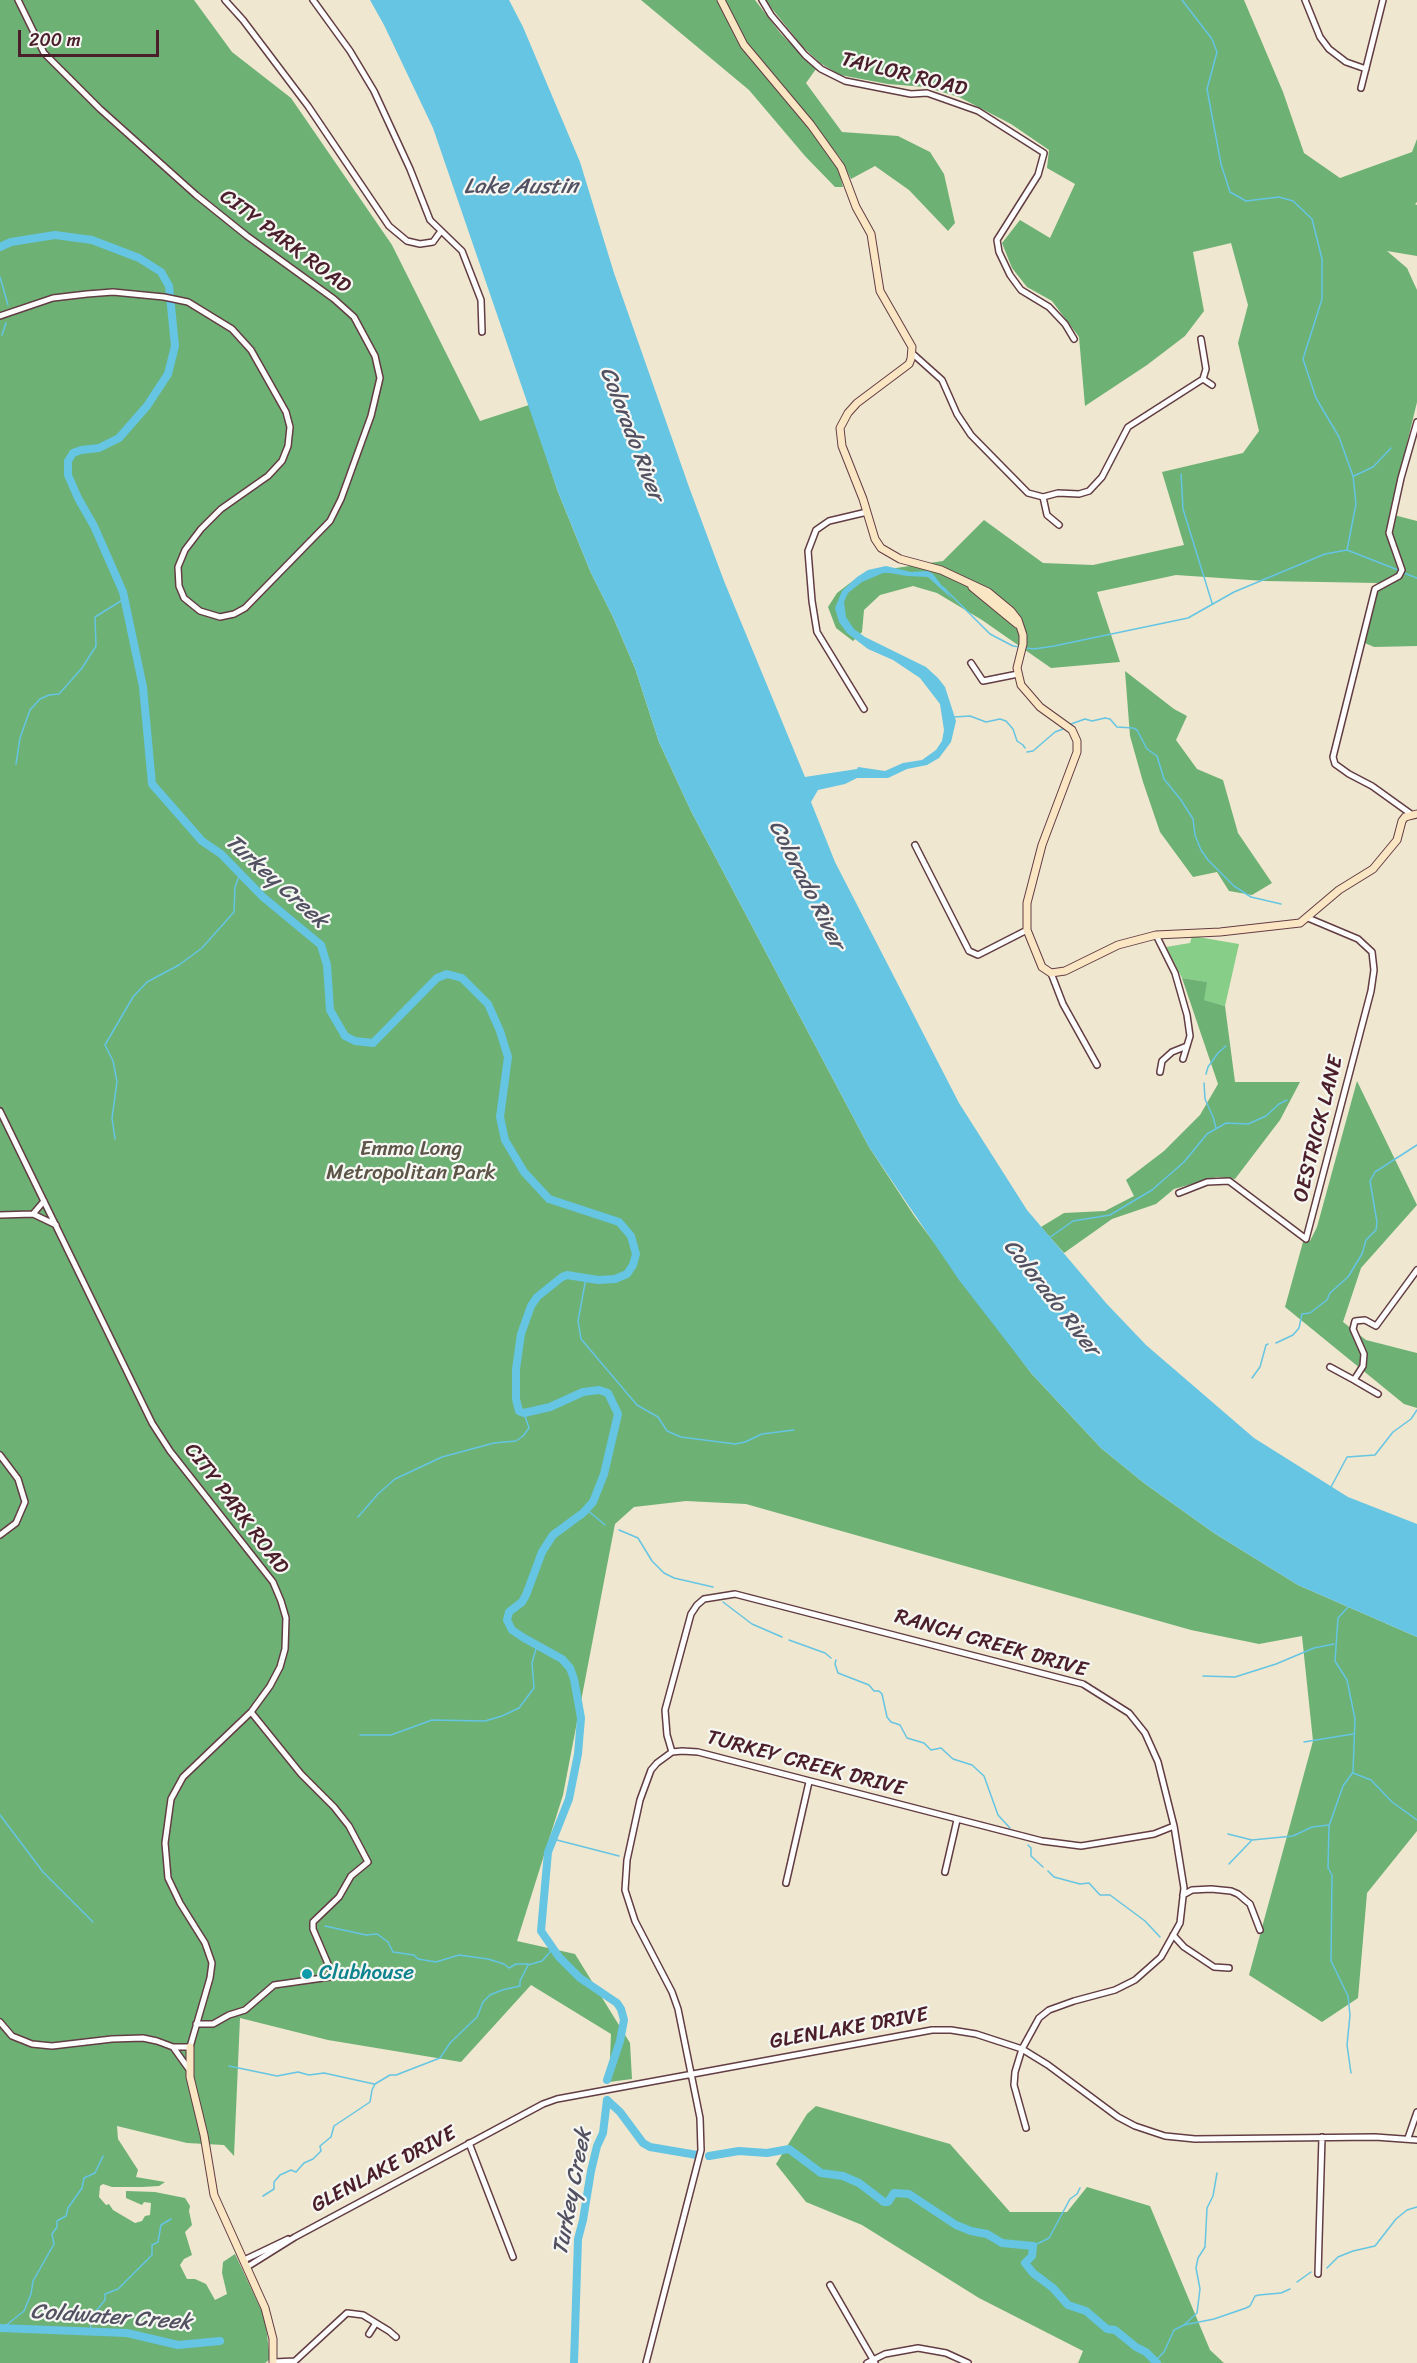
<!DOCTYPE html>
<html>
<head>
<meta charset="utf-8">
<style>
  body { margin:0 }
  #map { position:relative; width:1417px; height:2363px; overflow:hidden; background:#efe7cf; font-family:Sriracha,sans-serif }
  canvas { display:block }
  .scale { position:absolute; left:18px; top:30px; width:141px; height:27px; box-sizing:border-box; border:3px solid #4a1f2b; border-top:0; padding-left:8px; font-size:18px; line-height:21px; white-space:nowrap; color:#4a1f2b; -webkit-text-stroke:4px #f6f6f2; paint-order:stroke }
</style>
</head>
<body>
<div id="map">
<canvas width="1417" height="2363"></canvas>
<div class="scale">200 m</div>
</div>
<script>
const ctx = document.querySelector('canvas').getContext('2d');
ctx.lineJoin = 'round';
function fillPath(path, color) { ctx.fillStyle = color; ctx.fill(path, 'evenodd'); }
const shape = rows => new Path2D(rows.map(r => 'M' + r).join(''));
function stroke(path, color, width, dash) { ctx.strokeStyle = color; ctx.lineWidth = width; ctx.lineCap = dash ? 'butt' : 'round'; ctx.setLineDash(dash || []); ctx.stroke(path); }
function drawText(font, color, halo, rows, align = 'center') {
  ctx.font = font + ' Sriracha,sans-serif'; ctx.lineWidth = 4.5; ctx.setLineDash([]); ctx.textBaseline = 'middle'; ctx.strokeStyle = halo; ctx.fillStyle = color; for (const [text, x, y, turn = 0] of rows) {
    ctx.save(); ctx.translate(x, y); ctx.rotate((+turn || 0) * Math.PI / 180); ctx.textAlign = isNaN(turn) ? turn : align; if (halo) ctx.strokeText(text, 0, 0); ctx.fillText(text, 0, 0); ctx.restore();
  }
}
const green = shape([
  [1192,936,1239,944,1225,1006,1203,1000,1206,982,1182,978,1166,947,1190,943]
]);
const forest = shape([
  [0,0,194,0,232,52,291,98,392,245,480,421,529,405,558,492,591,573,613,617,635,668,659,742,691,811,869,1147,915,1217,1031,1373,1101,1448,1144,1483,1214,1533,1298,1585,1417,1637,1417,1831,1367,1893,1358,1998,1322,2022,1249,1975,1313,1741,1302,1636,1259,1644,1191,1630,746,1504,686,1501,634,1507,615,1524,563,1795,517,1941,575,1954,630,2043,632,2079,609,2082,611,2034,531,1985,461,2062,328,2040,240,2018,234,2156,224,2145,187,2143,117,2126,118,2139,138,2170,136,2177,165,2182,159,2186,142,2187,112,2187,103,2184,100,2186,99,2197,106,2205,109,2204,113,2210,135,2223,142,2221,145,2216,150,2215,151,2203,144,2202,142,2205,126,2198,126,2191,155,2192,185,2198,190,2206,189,2211,192,2225,185,2232,192,2255,184,2259,180,2265,187,2279,195,2279,206,2284,215,2300,227,2294,222,2273,223,2262,235,2254,265,2318,270,2359,265,2363,0,2363],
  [641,0,719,0,736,39,809,129,839,170,843,187,835,187,805,156,749,90],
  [724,0,755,0,781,34,816,69,806,83,842,132,898,136,930,152,944,174,955,223,948,231,909,190,875,166,851,179,841,159,750,48],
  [765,0,1244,0,1283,92,1304,153,1340,178,1412,152,1417,139,1417,202,1415,204,1417,205,1417,256,1387,251,1407,268,1417,290,1417,402,1390,514,1417,521,1417,646,1374,647,1365,643,1376,595,1380,589,1378,583,1265,581,1176,575,1097,592,1120,662,1051,668,982,620,937,593,913,586,880,595,864,610,862,632,853,641,836,628,828,607,837,593,854,580,883,570,943,561,984,520,1043,563,1093,565,1184,545,1162,472,1243,453,1259,431,1238,343,1248,305,1231,243,1193,252,1204,311,1185,336,1147,365,1085,406,1079,337,1052,301,1027,287,1012,268,1002,243,1020,220,1050,238,1075,184,1047,168,1049,150,1011,124,959,97,925,87,888,84,840,75,820,63,802,46],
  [1125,671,1174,709,1187,716,1176,740,1197,769,1223,780,1238,833,1272,883,1252,895,1229,891,1217,872,1193,877,1160,832,1143,782,1130,736],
  [1182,978,1207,982,1204,1000,1225,1006,1235,1082,1300,1082,1280,1120,1235,1179,1217,1177,1174,1189,1156,1204,1112,1219,1064,1253,1041,1227,1064,1213,1105,1211,1134,1196,1126,1180,1164,1151,1200,1115,1218,1084],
  [1357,1081,1417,1205,1361,1268,1343,1322,1366,1340,1417,1353,1417,1408,1404,1404,1285,1307,1303,1242,1310,1241,1317,1227],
  [816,2106,950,2144,1010,2212,1067,2212,1087,2187,1150,2206,1210,2350,1224,2363,1078,2363,1083,2351,979,2298,862,2225,806,2202,776,2164,807,2114]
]);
const water = shape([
  [370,0,509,0,523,27,580,162,614,273,689,487,724,581,805,777,857,769,858,767,885,771,903,763,922,760,936,750,942,741,944,730,940,704,920,678,893,660,868,649,847,633,839,622,835,608,842,591,857,577,868,570,886,566,911,572,928,571,933,574,952,599,928,577,907,576,890,573,883,573,862,582,848,593,844,602,846,617,854,629,865,637,926,667,938,678,945,687,956,721,951,742,939,758,927,765,907,769,888,778,857,778,845,784,818,790,811,802,835,862,959,1103,1027,1210,1106,1303,1146,1345,1254,1438,1348,1497,1417,1524,1417,1637,1298,1585,1214,1533,1144,1483,1101,1448,1031,1373,959,1280,869,1147,691,811,659,742,635,668,613,617,591,573,558,492,433,128,384,25]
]);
const stream = shape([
  [1182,0,1212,39,1217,52,1207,89,1221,164,1230,192,1246,201,1279,197,1293,201,1312,219,1322,259,1322,299,1303,359,1316,398,1339,437,1353,476,1356,504,1347,550],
  [0,277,8,305],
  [2,335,6,323],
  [1181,474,1183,509,1212,603],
  [1354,476,1373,467,1391,448],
  [1404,573,1417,578],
  [943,587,990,634,1013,646,1020,647],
  [1026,648,1034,649,1054,646,1188,618,1234,592,1325,554,1347,550,1398,570],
  [954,717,970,716,986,722,1000,719,1006,721,1013,729,1017,741,1023,745,1025,748],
  [1071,724,1085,719,1092,721,1105,718,1110,719,1117,727,1133,728,1137,730,1147,749,1157,756,1164,779,1181,800,1193,819,1195,835,1201,850,1208,860,1234,886,1251,897,1281,904],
  [1027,752,1033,751,1055,732,1063,729],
  [16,764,20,738,30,710,40,699,49,695,59,694,82,668,96,646,95,617,124,599],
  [1206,1074,1208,1067,1218,1053,1226,1046],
  [1204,1083,1205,1099,1213,1117,1216,1128],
  [115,1139,112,1118,117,1082,113,1061,105,1045,133,997,147,982,179,965,202,948,234,912,235,887,240,874],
  [1049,1238,1073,1221,1110,1215,1152,1190,1184,1162,1207,1134,1226,1123,1248,1124,1266,1116,1279,1104,1287,1100],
  [586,1278,578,1321,581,1339,637,1405,658,1417,667,1431,681,1437,735,1444,745,1442,762,1434,794,1430],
  [1276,1343,1293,1335,1299,1328,1302,1314,1310,1313,1327,1300,1330,1293,1348,1277,1362,1254,1366,1240,1376,1230,1377,1222,1370,1181,1375,1172,1417,1145],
  [1252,1378,1260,1367,1266,1345,1268,1344],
  [1331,1487,1347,1457,1375,1455,1393,1432,1411,1419,1417,1410],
  [586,1509,605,1525],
  [358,1517,378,1494,395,1479,442,1457,494,1443,516,1441,523,1436,529,1428,524,1413],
  [619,1530,638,1538,652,1561,664,1573,674,1578,713,1587],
  [723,1602,752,1624,782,1637],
  [1349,1606,1338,1618,1335,1661,1347,1680,1355,1719,1353,1772,1343,1786,1329,1826,1328,1868,1332,1875,1331,1961,1348,1996,1350,2015,1347,2045,1351,2073],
  [789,1640,825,1653,831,1658],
  [836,1660,835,1664,838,1673,869,1685,874,1691,879,1691,882,1694,887,1717,891,1722,900,1725,907,1738,924,1743,931,1750,941,1748,953,1759,972,1765,984,1776,998,1815,1010,1828],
  [1203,1676,1235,1677,1276,1664,1314,1648,1334,1644],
  [360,1735,391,1735,432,1720,485,1721,502,1716,519,1708,534,1688,532,1663,537,1645],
  [1304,1742,1353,1734],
  [1353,1773,1371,1780,1392,1802,1417,1820],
  [0,1815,43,1872,93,1922],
  [1228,1834,1252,1840,1293,1836,1312,1827,1329,1825],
  [553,1839,619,1856],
  [1028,1845,1031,1848,1031,1856,1043,1867],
  [1229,1864,1251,1841],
  [1048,1871,1054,1877,1080,1884,1089,1883,1100,1895,1110,1895,1145,1921,1160,1937],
  [325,1926,366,1935,377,1934,388,1942,393,1952,414,1955,418,1959,436,1962,459,1955,488,1959,504,1964,509,1968,516,1964,528,1964],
  [229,2066,277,2076,298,2072,309,2075,324,2073,374,2084],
  [263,2196,274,2189,274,2182,280,2175,291,2170,296,2172,304,2163,313,2159,321,2151,320,2146,331,2137,334,2126,370,2102,372,2090,375,2084,390,2075,396,2075,440,2058,450,2043,477,2017,483,2002,490,1995,502,1990,520,1986,520,1981,528,1965,542,1961,550,1952,550,1945],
  [1033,2246,1049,2238,1070,2199,1077,2194,1080,2188],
  [1327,2268,1338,2257,1353,2251,1375,2246,1396,2219,1407,2210,1417,2207],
  [1297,2282,1311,2272],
  [1184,2325,1214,2319,1246,2308,1250,2306,1255,2296,1259,2295,1281,2293,1290,2289],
  [4,2327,24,2311,31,2294,33,2281,54,2244,52,2234,57,2227,57,2221,66,2216,68,2208,82,2188,84,2178,95,2173,103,2156],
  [90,2331,92,2316,105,2300,105,2294,118,2289,152,2255,152,2245,158,2242,161,2225,171,2219],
  [1155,2361,1164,2352,1174,2330,1184,2325,1197,2313,1200,2289,1196,2268,1198,2258,1205,2247,1207,2208,1213,2196,1217,2173]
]);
const river = shape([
  [0,247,11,242,55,235,92,240,139,258,161,272,169,286,175,346,168,374,147,406,119,438,99,448,81,450,73,453,68,461,68,475,78,498,94,526,123,592,143,687,152,784,202,841,221,854,263,897,321,945,327,965,330,1010,345,1036,355,1041,373,1043,437,978,447,974,462,978,488,1004,500,1031,508,1057,500,1117,505,1140,524,1172,549,1199,619,1222,631,1236,636,1254,633,1265,627,1274,615,1279,598,1280,567,1275,562,1277,537,1297,531,1306,521,1334,516,1369,516,1399,519,1411,524,1413,550,1407,583,1392,599,1390,608,1393,618,1414,604,1474,593,1502,583,1513,553,1535,542,1552,526,1595,522,1602,509,1612,507,1620,512,1630,524,1638,562,1659,570,1668,574,1679,581,1718,578,1754,569,1799,548,1852,541,1931,559,1957,580,1978,617,2003,621,2009,624,2020,620,2041,607,2080],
  [607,2100,620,2112,643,2143,650,2147,697,2155],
  [709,2156,739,2151,767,2153,789,2149,821,2173,843,2176,859,2183,884,2202,888,2202,894,2193,909,2194,956,2225,971,2231,987,2234,1002,2243,1033,2246,1032,2256,1025,2263,1033,2273,1053,2288,1068,2305,1086,2311,1107,2329,1115,2330,1136,2347,1146,2352,1157,2363],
  [0,2328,127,2333,178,2345,220,2341],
  [574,2363,578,2239,583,2220,591,2171,597,2146,603,2133,607,2100]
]);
const street = shape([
  [225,0,243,20,308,106,389,226,407,241,420,244,433,242,441,231],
  [313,0,350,51,374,91,410,169,430,220,462,251,481,300,482,332],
  [762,0,771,15,805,55,821,69,845,81,911,94,927,93,978,111,1044,153,1038,175,997,240,999,252,1010,275,1021,290,1049,307,1065,324,1074,339],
  [1305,0,1320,37,1329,49,1346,62,1366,69],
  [1361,88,1383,0],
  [0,316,53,298,87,294,113,292,164,297,188,302,232,329,251,350,286,412,290,427,288,446,282,461,268,476,221,509,201,529,185,550,178,567,179,586,184,598,200,611,220,617,234,614,245,608,330,521,341,499,371,416,380,378,375,356,354,317,334,299,247,236,196,195,100,109,44,53,18,0],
  [913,354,942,380,957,414,971,435,1028,493,1043,497,1047,515,1059,525],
  [1203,379,1212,385],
  [1043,497,1058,493,1079,494,1089,491,1102,477,1128,427,1203,379,1206,369,1201,339],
  [971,663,983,681,1018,674],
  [864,709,817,632,812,601,808,551,816,530,829,521,867,512],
  [1411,814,1372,786,1349,774,1335,764,1333,757,1375,589,1399,576,1402,570,1389,533,1401,478,1417,422],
  [915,845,969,951,978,955,1027,930],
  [1156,935,1175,973,1187,1015,1190,1036,1183,1059],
  [1051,973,1063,1004,1097,1065],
  [1160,1072,1162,1061,1172,1052,1187,1046],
  [0,1111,152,1423,170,1451,273,1582,281,1601,286,1618,285,1649,280,1667,270,1686,251,1712,183,1777,171,1799,165,1843,168,1878,180,1903,205,1943,212,1963,210,1978,190,2047,173,2047],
  [1179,1193,1207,1182,1229,1181,1306,1239,1371,991,1374,970,1372,952,1358,939,1308,918],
  [33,1214,44,1201],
  [0,1215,33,1214,56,1225],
  [1330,1367,1354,1380,1363,1366,1364,1354,1353,1329,1355,1321,1365,1320,1376,1326,1417,1270],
  [1354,1380,1378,1394],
  [0,1455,18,1479,25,1502,16,1523,0,1535],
  [672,1752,667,1735,665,1710,691,1614,697,1605,704,1599,735,1594,1083,1684,1129,1713,1145,1733,1158,1762,1174,1826,1184,1888,1180,1923,1161,1957,1135,1980,1115,1990,1074,2001,1049,2010,1039,2018,1022,2049,1015,2072,1014,2085,1026,2128],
  [945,1872,957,1820],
  [786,1883,809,1782],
  [1183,1895,1192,1890,1211,1889,1231,1891,1238,1894,1250,1904,1260,1930],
  [1173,1935,1184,1947,1214,1967,1229,1968],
  [0,2022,12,2036,32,2044,52,2046,112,2039,143,2038,157,2041,173,2047,188,2068],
  [196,2024,213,2024,229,2015,245,2010,274,1985,330,1977,331,1971,313,1929,313,1922,339,1897,351,1876,368,1862,349,1826,334,1807,301,1774,251,1712],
  [1408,2138,1417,2112],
  [469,2143,513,2257],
  [244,2260,288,2239],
  [247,2267,295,2237,543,2104,557,2099,932,2030,951,2030,976,2034,1022,2049,1048,2065,1118,2117,1135,2126,1165,2136,1195,2139,1375,2137,1417,2140],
  [1318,2274,1322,2137],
  [830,2285,875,2363],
  [369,2334,376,2323],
  [274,2362,295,2361,347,2313,363,2315,389,2331,396,2337],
  [646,2363,701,2150,700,2118,678,2009,672,1992,635,1921,625,1890,627,1860,640,1800,651,1770,657,1763,672,1752,682,1751,698,1752,1042,1841,1081,1846,1154,1834,1174,1826],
  [867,2363,885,2354,918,2348,946,2353,968,2363]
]);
const secondary = shape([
  [721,0,744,45,811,125,841,167,856,207,871,234,880,291,912,347,911,359,909,364,857,403,848,413,840,428,842,446,863,499,875,539,881,548,900,559,941,570,988,592,1011,611,1018,620,1023,635,1023,644,1017,668,1021,685,1040,707,1072,730,1077,741,1077,752,1042,845,1027,903,1027,930,1042,967,1051,973,1065,971,1118,945,1156,935,1220,932,1300,923,1339,890,1373,869,1397,840,1402,821,1405,817,1417,814],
  [972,587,1017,624],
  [190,2047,190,2077,204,2135,214,2195,265,2308,273,2339,273,2363]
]);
const markers = [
  [307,1974,6,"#0f9aa8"]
];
const streetNames = [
  ["TAYLOR ROAD",904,75,14],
  ["CITY PARK ROAD",285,242,37],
  ["OESTRICK LANE",1319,1129,-76],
  ["CITY PARK ROAD",236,1509,53],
  ["RANCH CREEK DRIVE",991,1644,16],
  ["TURKEY CREEK DRIVE",806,1764,15],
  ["GLENLAKE DRIVE",849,2029,-10],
  ["GLENLAKE DRIVE",384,2170,-28]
];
const parkNames = [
  ["Emma Long",411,1150],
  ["Metropolitan Park",411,1174]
];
const cultureNames = [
  ["Clubhouse",319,1974]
];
const waterNames = [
  ["Lake Austin",521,187],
  ["Colorado River",631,434,69],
  ["Turkey Creek",276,882,42],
  ["Colorado River",806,885,63],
  ["Colorado River",1051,1298,52],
  ["Turkey Creek",573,2192,-79],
  ["Coldwater Creek",111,2318,4]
];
fillPath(green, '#87ce89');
fillPath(forest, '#6db175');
fillPath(water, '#65c5e3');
stroke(stream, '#65c5e3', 1.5);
stroke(river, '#65c5e3', 8);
stroke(street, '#633d44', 8);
stroke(secondary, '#633d44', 9);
stroke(street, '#fff', 5);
stroke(secondary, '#fbe6c4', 7);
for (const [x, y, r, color] of markers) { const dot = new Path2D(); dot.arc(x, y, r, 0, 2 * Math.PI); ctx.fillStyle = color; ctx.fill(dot); stroke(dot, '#f6f6f2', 2); }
drawText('21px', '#4a1f2b', '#f6f6f2', streetNames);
drawText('21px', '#5c5447', '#f6f6f2', parkNames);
drawText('21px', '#0d838f', '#f6f6f2', cultureNames, 'left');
drawText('italic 22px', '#525162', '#f6f6f2', waterNames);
</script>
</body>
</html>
